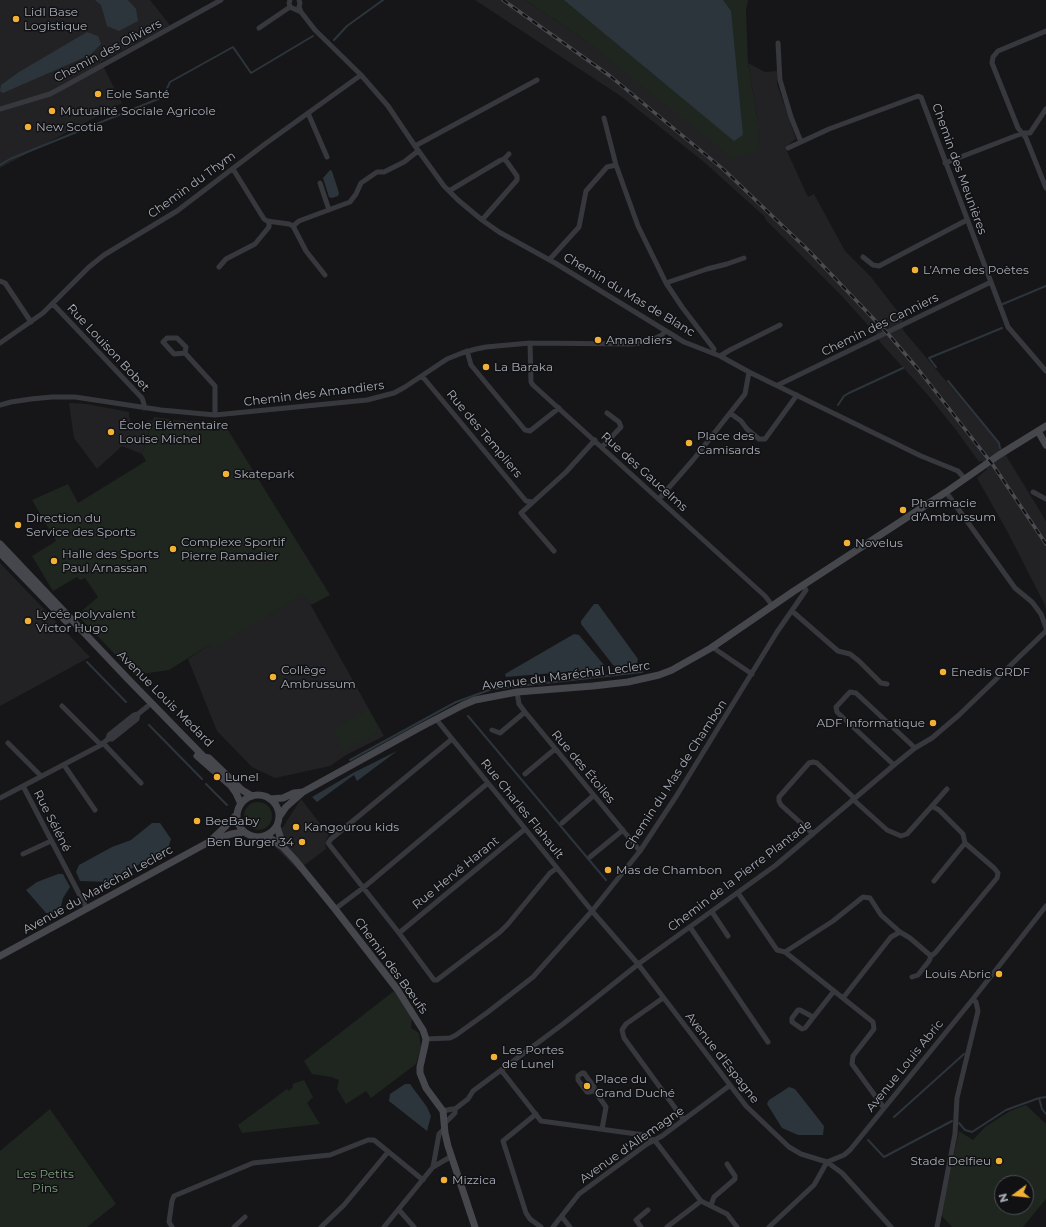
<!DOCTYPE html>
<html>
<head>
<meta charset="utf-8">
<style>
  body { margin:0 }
  #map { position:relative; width:1046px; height:1227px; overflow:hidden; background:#161618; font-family:Montserrat,sans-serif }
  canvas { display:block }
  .north { position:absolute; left:994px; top:1175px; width:40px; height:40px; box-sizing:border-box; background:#111113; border:1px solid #4d4f55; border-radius:50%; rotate:255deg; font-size:11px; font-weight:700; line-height:16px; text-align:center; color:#a8adb8 }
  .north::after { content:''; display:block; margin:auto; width:14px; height:18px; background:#f2b134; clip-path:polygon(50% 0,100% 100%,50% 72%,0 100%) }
</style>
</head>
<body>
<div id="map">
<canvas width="1046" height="1227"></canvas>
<div class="north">N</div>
</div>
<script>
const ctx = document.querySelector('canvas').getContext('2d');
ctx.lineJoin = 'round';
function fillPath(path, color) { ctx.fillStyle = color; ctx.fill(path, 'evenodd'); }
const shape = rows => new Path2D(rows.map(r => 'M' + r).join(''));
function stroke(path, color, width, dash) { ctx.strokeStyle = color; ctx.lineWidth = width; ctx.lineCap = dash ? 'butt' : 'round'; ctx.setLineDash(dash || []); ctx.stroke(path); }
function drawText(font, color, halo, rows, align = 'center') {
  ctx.font = font + ' Montserrat,sans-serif'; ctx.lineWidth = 3; ctx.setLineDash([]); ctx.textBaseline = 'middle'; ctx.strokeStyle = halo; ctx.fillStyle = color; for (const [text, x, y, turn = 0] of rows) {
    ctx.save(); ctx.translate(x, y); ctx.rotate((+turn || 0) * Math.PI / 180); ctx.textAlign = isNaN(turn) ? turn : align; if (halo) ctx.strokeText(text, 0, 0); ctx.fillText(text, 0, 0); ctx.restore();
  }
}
const built = shape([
  [0,0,150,0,170,25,101,62,122,103,0,168],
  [475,0,525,0,580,36,654,94,758,123,748,63,765,72,777,71,777,84,796,139,785,147,808,197,814,194,845,251,871,277,902,317,903,330,999,444,1046,521,1046,610,1045,605,1006,529,977,478,987,469,982,461,979,462,956,430,927,394,880,342,876,334,839,293,765,219,765,217,704,162,622,97],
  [69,403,87,404,129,412,129,417,131,422,134,425,143,426,148,420,152,421,142,454,122,446,97,469,74,438],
  [0,563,90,657,0,706],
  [304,593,384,736,346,755,330,766,275,778,252,767,217,731,188,659,209,645,213,648],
  [301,799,329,835,325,842,326,849,298,870,272,844]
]);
const green = shape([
  [525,0,748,0,746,10,748,63,758,123,759,150,733,159,580,36],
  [154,417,183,421,223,422,330,595,311,605,303,594,213,649,209,645,169,670,135,675,77,615,98,597,85,578,80,580,77,577,53,591,32,556,56,541,32,500,68,484,78,503,146,461,142,454],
  [368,710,380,731,343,750,332,730],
  '244 816a14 14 0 1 1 28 0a14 14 0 1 1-28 0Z',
  [394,991,412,1017,411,1028,419,1033,421,1047,416,1064,371,1098,366,1091,346,1104,337,1089,339,1080,331,1077,312,1074,304,1061],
  [304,1080,313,1097,307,1103,320,1124,242,1133,238,1125,287,1089,289,1091,293,1087,292,1085,295,1083],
  [1026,1105,1046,1124,1046,1199,1023,1227,952,1227,941,1215,959,1131,973,1140,985,1127,1010,1111],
  [1002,1183,1026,1183,1026,1207,1002,1207],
  [50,1109,116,1204,87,1227,0,1227,0,1151]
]);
const water = shape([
  [95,0,128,0,136,9,138,21,119,31,107,26,101,5],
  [564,0,723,0,731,11,743,135,734,141],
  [87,32,98,36,101,44,90,55,3,93,0,91,1,85,19,72],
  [330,170,332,171,339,193,338,196,332,198,329,197,323,178],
  [594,604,598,604,638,659,637,663,617,667,613,665,581,624,581,621],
  [574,634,579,635,604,665,600,669,506,677,505,674],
  [397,751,357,781,354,775,317,802,312,797,353,773],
  [152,823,160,823,171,839,168,848,108,882,80,881,76,872,79,865,112,847,131,840],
  [58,874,63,874,70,887,63,898,60,910,51,913,46,913,26,890,37,882],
  [405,1084,410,1084,427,1107,431,1116,427,1131,389,1101,390,1094],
  [789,1087,795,1089,824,1126,823,1135,798,1135,782,1128,767,1104,769,1100]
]);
const stream = shape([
  [334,40,347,26,383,0],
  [0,165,10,159,163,97,170,82,233,47,251,73,313,36],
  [1003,304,1046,286],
  [936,367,929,358,1002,328],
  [948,381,999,443,1000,448],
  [838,405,844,396,849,393,903,368],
  [87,662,126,702],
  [468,716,606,880],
  [149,725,202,779],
  [350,760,456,702,492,689,642,672],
  [206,784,227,805],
  [1039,1098,1042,1109,1046,1114],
  [894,1117,964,1054],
  [959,1123,965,1130,972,1132,1006,1110,1039,1098,1046,1097],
  [868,1140,884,1157,952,1121]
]);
const street = shape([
  [290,0,289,3,290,7,301,12],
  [299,0,300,3,299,7],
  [299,7,301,12,315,30,361,75,388,106,415,146,444,186,458,200,482,220,499,232,555,263,684,342,720,356,749,372,921,456,958,471,965,479],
  [259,28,290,7],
  [1046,31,998,51,993,57,992,63,1018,128,1026,138,1046,188],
  [778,43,780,80,791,117,801,142],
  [0,109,50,94,65,86,221,0],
  [308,113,327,157],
  [604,118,616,165,638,226,666,283,682,307,714,349,713,353],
  [415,146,537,80],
  [788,148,829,129,918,96,921,97,1008,327,1046,371],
  [504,159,509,154],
  [945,163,1023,133,1030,133,1046,109],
  [233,169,264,219,267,221,289,224,293,226,306,251,325,275],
  [320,183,329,210],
  [449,191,501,160,504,159,507,162,517,176,517,180,482,220],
  [293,226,299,221,350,202,356,194,361,183,377,172,384,172,404,162,418,151],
  [863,257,873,265,879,266,967,220],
  [549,260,579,227,586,191,607,167,616,165],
  [219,267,226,259,255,244,269,227,269,221],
  [0,281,5,283,31,322],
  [666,283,707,269,727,264,744,258],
  [53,304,142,398,144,404,144,408],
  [0,343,43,313,89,267,104,255,177,211,265,144,361,75],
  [530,343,531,382,533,385,765,596,772,605],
  [467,351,471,365,525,430,530,431,559,408],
  [185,353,186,347,177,338,167,338,163,342,174,354,185,353,215,386,215,415],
  [720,356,730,350,780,325],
  [422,376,526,501,532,502],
  [778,385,991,282],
  [0,405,11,402,31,399,52,397,75,397,161,410,215,415,367,400,394,393,405,387,447,359,462,353,476,349,486,347,530,343,632,344,647,342,662,335,665,331],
  [730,413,741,421,747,429,759,439,765,439,797,395],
  [602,447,621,427,619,422,607,413],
  [946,492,1015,588,1032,602,1041,614,1046,628],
  [1033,492,1046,499],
  [659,499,693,460,745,394,749,372],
  [554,551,521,513,566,472,595,440],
  [792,611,838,651,850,654,859,661,881,683,887,684],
  [713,646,715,649,752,674],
  [517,692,519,704,525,712,640,851],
  [62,706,101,745],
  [436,719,592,911,638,964,746,1106,789,1147,801,1154,827,1162,842,1173,891,1227],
  [492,730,500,733,525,712],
  [108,739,112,739,137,719,138,714],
  [452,739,331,839,328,843,399,933,434,980,437,980,500,932,508,924,550,873,557,868],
  [8,743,41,776],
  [103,743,141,783],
  [64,765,95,810],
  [894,765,837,712,836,707,850,692,856,693,915,748],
  [525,774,555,749],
  [0,798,23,786],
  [932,806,947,789],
  [562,823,593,796],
  [813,834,781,805,779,801,779,797,809,763,813,762,817,763,852,796,856,802,887,830,901,836,907,834,932,806,939,810,963,834,965,843,994,868,998,873,997,878,935,953,931,956,910,938,900,932,891,937,843,998],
  [23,854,51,841],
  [590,857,623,830],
  [934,881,965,843],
  [738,893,777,950,785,952,833,921,863,897,870,898,881,915,900,932],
  [87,909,23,786,101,745,108,739,109,735,134,715,138,714,148,706],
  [335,909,363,888,488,783],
  [712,912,728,936],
  [690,927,768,1042],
  [399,933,525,829],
  [785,952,873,1022,874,1029,853,1056,852,1064,884,1108],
  [912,977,918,975,929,961,931,956],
  [663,998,626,1024,622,1030,624,1038,684,1120],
  [813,1017,800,1010,798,1010,792,1018,792,1022,802,1029,805,1028,834,991],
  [426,1039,450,1038,456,1035,488,1012,533,977,592,911,640,851,677,795,777,632,804,593,806,590,803,585],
  [501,1070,541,1121,644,1135,656,1142,701,1201,727,1214,737,1227],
  [594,1090,590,1092,587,1092,578,1080,578,1076,582,1073,584,1073,594,1087,594,1090,606,1107,602,1129],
  [443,1111,452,1109,455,1109,468,1099,473,1091,563,1024,641,962,776,865,894,765,915,748,932,738,959,715,1046,631],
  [536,1114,503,1141,526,1213,530,1219,541,1227],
  [444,1124,455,1113,455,1109],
  [433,1167,439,1134,445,1128],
  [711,1205,714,1197,735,1179,735,1176,727,1164],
  [399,1210,414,1227],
  [562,1217,570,1227],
  [172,1227,169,1222,172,1201,174,1196,253,1163,330,1155,368,1140,374,1140,423,1180],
  [234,1227,245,1217],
  [321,1227,344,1205,388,1152],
  [384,1227,433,1167,452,1156],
  [553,1227,579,1194,647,1144,662,1136,729,1086],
  [641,1227,636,1220,648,1210],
  [667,1227,701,1201],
  [769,1227,814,1185,827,1162,844,1155,850,1150,973,999,1046,906],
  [937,1227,955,1134,957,1098,978,1011,976,1002,973,999]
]);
const secondary = shape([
  [1038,431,1046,445],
  [0,544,127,678,204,757,209,758,242,790,252,796],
  [0,553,66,621],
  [197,756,231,786,236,793,241,804],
  '237 816a21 21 0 1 1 42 0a21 21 0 1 1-42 0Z',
  [270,799,283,798,294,793,303,792],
  [279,817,286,807,303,792,419,728,463,705,475,700,517,692,593,686,628,682,659,675,672,670,711,648,794,591,946,492,999,455,1046,426],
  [277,826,283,847],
  [263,837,270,838,283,847,296,861,335,909,397,989,423,1030,426,1039,425,1045,420,1067,420,1073,426,1088,443,1111,445,1133,448,1146,475,1227],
  [209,842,226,826,237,814],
  [0,956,207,843,231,834,244,832]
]);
const rail = shape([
  [503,0,610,76,723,169,809,251,889,335,918,369,993,465,1046,544]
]);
const markers = [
  [16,19,4,"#f2b134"],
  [98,94,4,"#f2b134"],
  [52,111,4,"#f2b134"],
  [28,127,4,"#f2b134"],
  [915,270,4,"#f2b134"],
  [598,340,4,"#f2b134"],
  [486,367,4,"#f2b134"],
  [111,432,4,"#f2b134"],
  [689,443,4,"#f2b134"],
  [226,474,4,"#f2b134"],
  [903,510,4,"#f2b134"],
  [18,525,4,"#f2b134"],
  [847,543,4,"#f2b134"],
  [173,549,4,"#f2b134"],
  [54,561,4,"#f2b134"],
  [28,621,4,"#f2b134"],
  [943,672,4,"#f2b134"],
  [273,677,4,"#f2b134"],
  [933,723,4,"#f2b134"],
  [217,777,4,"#f2b134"],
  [197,821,4,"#f2b134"],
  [296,827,4,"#f2b134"],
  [302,842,4,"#f2b134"],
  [608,870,4,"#f2b134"],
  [999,974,4,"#f2b134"],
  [494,1057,4,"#f2b134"],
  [587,1086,4,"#f2b134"],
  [999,1161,4,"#f2b134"],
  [444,1180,4,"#f2b134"]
];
const poiNames = [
  ["Lidl Base",24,12],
  ["Logistique",24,26],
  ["Eole Santé",106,94],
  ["Mutualité Sociale Agricole",60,111],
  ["New Scotia",36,127],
  ["L’Ame des Poètes",923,270],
  ["Amandiers",606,340],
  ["La Baraka",494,367],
  ["École Elémentaire",119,425],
  ["Louise Michel",119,439],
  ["Place des",697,436],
  ["Camisards",697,450],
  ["Skatepark",234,474],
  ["Pharmacie",911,503],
  ["d'Ambrussum",911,517],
  ["Direction du",26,518],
  ["Service des Sports",26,532],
  ["Complexe Sportif",181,542],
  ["Pierre Ramadier",181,556],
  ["Novelus",855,543],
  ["Halle des Sports",62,554],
  ["Paul Arnassan",62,568],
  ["Lycée polyvalent",36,614],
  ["Victor Hugo",36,628],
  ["Collège",281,670],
  ["Ambrussum",281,684],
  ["Enedis GRDF",951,672],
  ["ADF Informatique",925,723,"right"],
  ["Lunel",225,777],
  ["BeeBaby",205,821],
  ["Kangourou kids",304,827],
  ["Ben Burger 34",294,842,"right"],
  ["Mas de Chambon",616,870],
  ["Louis Abric",991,974,"right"],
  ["Les Portes",502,1050],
  ["de Lunel",502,1064],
  ["Place du",595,1079],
  ["Grand Duché",595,1093],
  ["Stade Delfieu",991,1161,"right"],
  ["Mizzica",452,1180]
];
const streetNames = [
  ["Chemin des Oliviers",108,51,-28],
  ["Chemin des Meunières",959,169,70],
  ["Chemin du Thym",192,185,-36],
  ["Chemin du Mas de Blanc",629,295,31],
  ["Chemin des Canniers",880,325,-26],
  ["Rue Louison Bobet",108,348,47],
  ["Chemin des Amandiers",314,394,-7],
  ["Rue des Templiers",484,434,50],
  ["Rue des Gaucelms",644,472,42],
  ["Avenue du Maréchal Leclerc",566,676,-7],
  ["Avenue Louis Medard",165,699,45],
  ["Rue des Étoiles",583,767,50],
  ["Chemin du Mas de Chambon",676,775,-57],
  ["Rue Charles Flahault",522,809,51],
  ["Rue Séléné",52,821,63],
  ["Rue Hervé Harant",456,873,-39],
  ["Chemin de la Pierre Plantade",740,876,-37],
  ["Avenue du Maréchal Leclerc",98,890,-29],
  ["Chemin des Bœufs",391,966,54],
  ["Avenue d'Espagne",722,1058,52],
  ["Avenue Louis Abric",905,1066,-51],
  ["Avenue d'Allemagne",632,1145,-35]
];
const parkNames = [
  ["Les Petits",45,1174],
  ["Pins",45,1188]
];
fillPath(built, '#222225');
fillPath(green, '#1e261f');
fillPath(water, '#2c353c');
stroke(stream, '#2c353c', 2);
stroke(street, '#37383d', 5);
stroke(secondary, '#45474d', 7);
stroke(rail, '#4a4c52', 3.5);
stroke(rail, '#111113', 2, [6]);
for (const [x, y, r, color] of markers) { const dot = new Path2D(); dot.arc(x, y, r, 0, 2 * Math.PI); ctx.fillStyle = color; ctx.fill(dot); stroke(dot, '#111113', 1.5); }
drawText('12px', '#a8adb8', '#111113', poiNames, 'left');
drawText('12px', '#a8adb8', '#111113', streetNames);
drawText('12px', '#7fa381', '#111113', parkNames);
</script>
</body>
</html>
